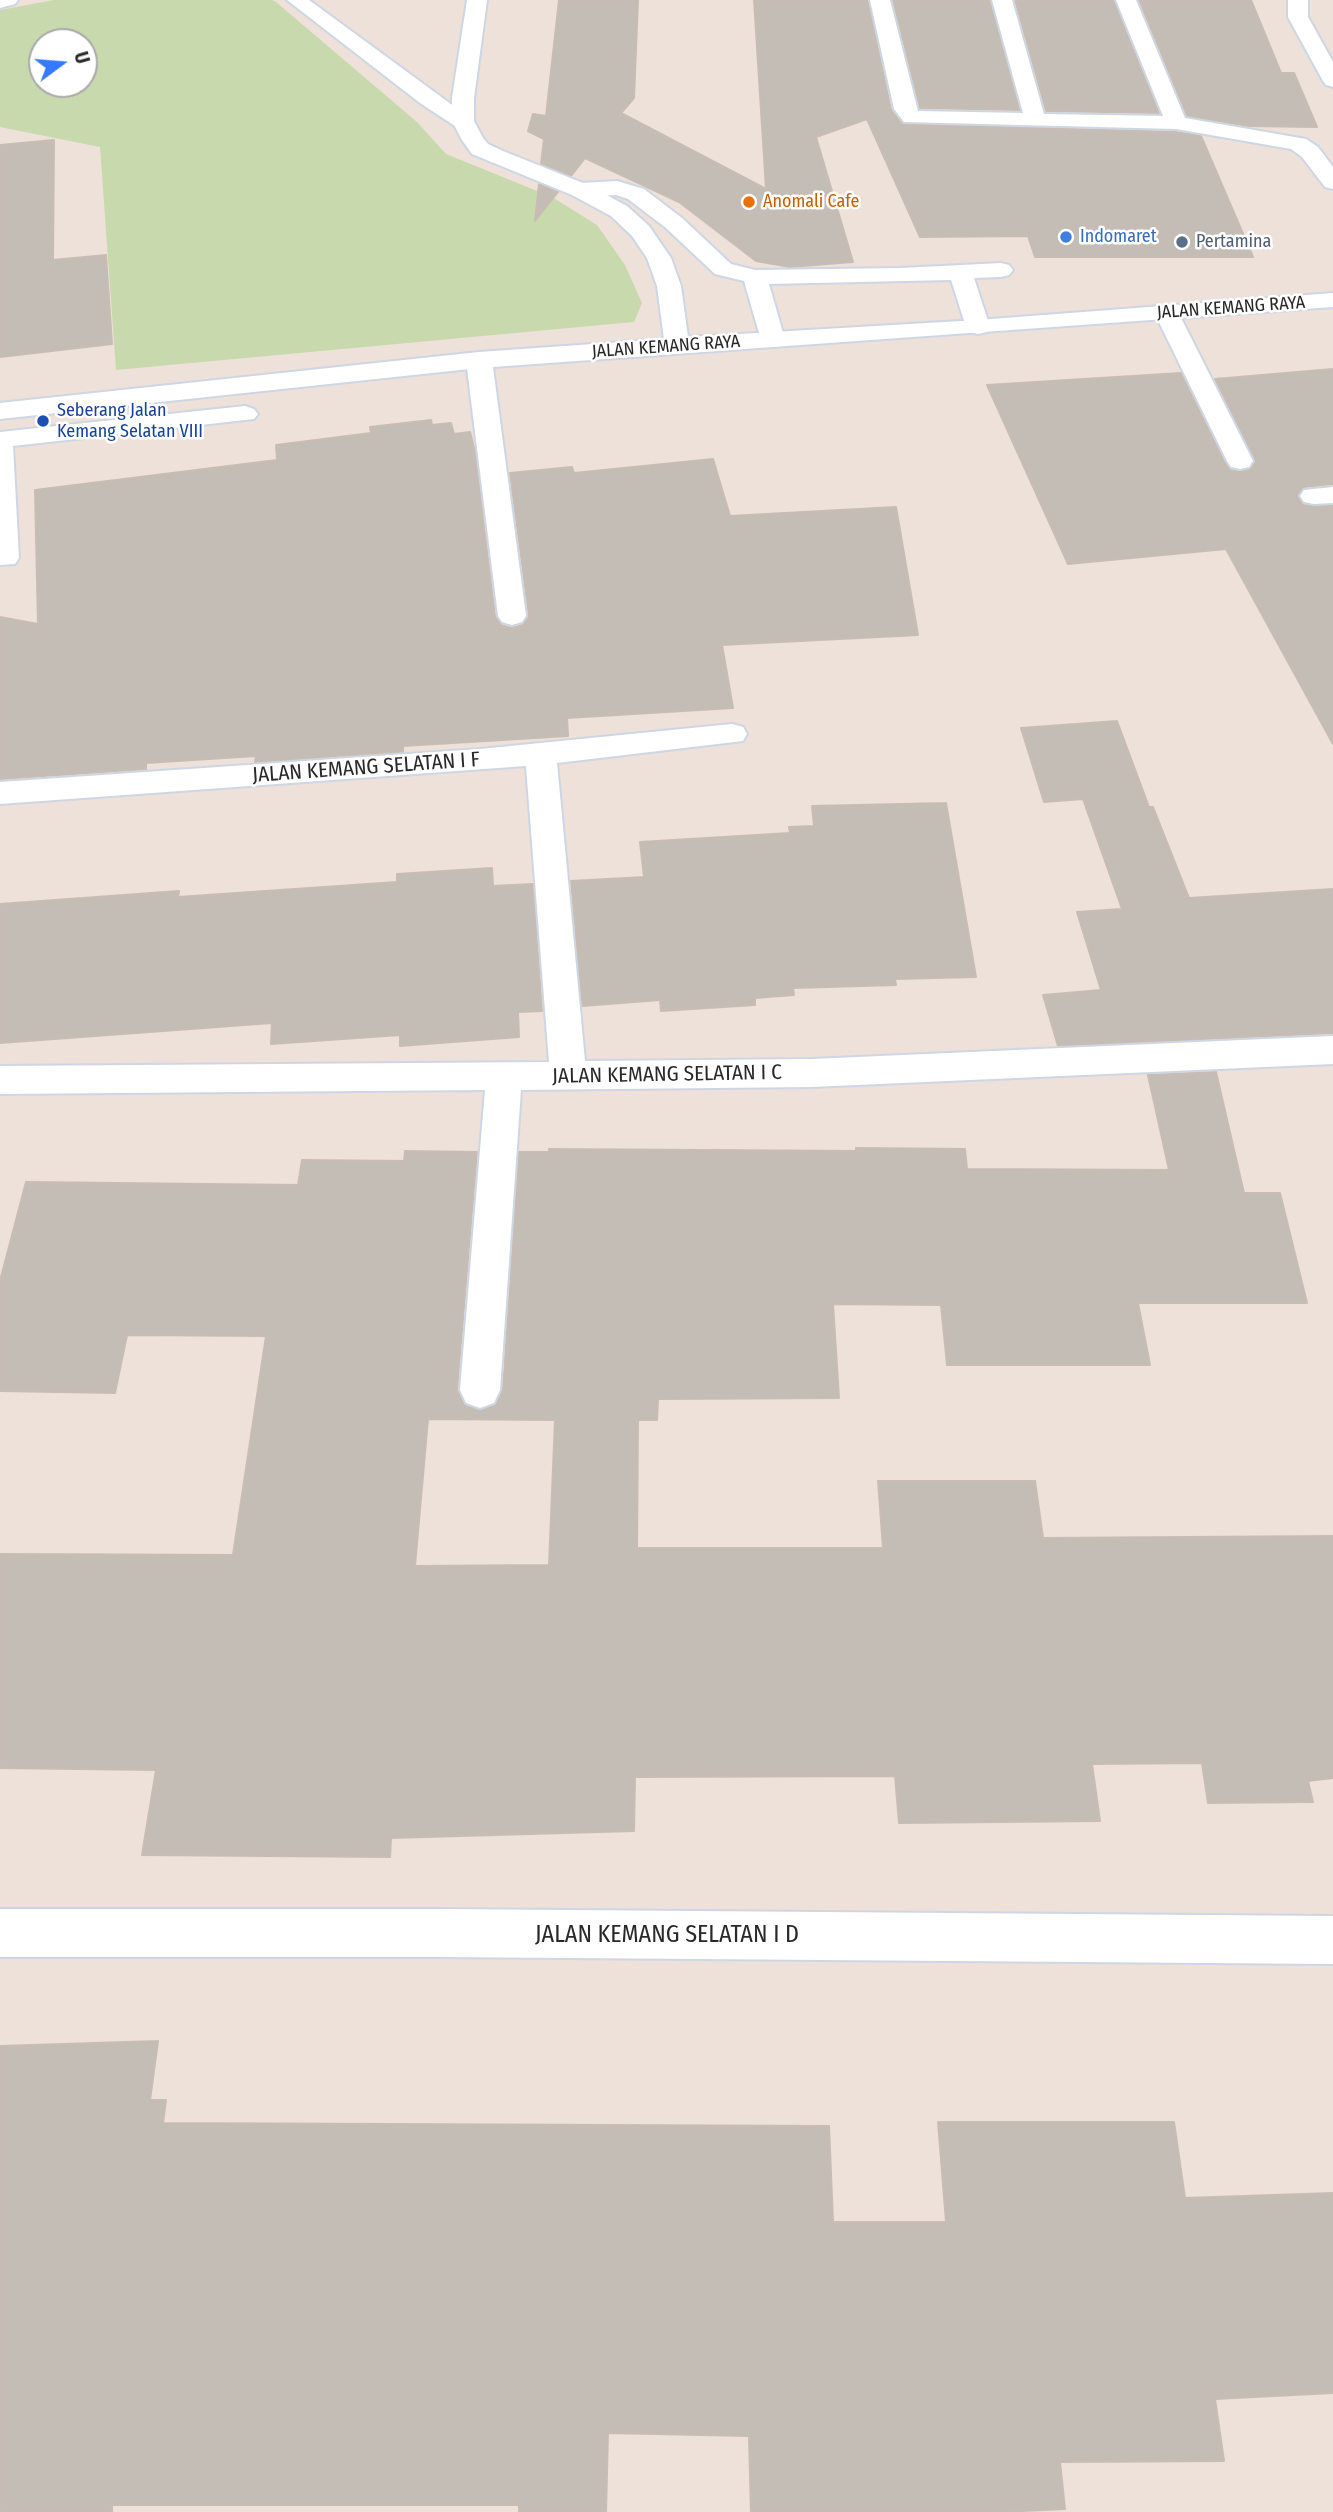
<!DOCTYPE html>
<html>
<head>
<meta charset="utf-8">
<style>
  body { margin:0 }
  #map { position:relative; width:1333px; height:2512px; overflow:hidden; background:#ede1d9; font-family:"Fira Sans Condensed",sans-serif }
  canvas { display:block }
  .north { position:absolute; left:28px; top:28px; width:70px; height:70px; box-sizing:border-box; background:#fff; border:2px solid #a9a9a9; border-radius:50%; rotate:74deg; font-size:19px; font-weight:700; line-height:28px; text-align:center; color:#292929 }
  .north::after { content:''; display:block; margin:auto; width:24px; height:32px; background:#3479ff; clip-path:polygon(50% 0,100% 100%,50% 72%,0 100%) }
</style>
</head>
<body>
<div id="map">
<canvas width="1333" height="2512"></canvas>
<div class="north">U</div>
</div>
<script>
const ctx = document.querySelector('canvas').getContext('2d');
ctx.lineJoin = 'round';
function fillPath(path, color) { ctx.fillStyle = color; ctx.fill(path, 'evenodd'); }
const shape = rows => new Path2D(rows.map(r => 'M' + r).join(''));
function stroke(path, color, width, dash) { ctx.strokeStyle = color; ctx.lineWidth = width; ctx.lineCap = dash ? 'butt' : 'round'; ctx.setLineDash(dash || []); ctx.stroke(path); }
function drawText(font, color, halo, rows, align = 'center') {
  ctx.font = font + ' "Fira Sans Condensed",sans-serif'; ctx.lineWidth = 5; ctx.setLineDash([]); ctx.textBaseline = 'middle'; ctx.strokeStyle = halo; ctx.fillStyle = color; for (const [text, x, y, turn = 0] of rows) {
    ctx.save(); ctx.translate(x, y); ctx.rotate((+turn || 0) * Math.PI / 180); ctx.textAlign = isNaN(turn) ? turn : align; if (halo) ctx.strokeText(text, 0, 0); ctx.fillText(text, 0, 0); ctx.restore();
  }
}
const cemetery = shape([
  [54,0,272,0,276,2,417,122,446,154,552,197,597,225,625,265,642,303,634,322,116,370,100,147,0,127,0,10],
  [42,42,84,42,84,84,42,84]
]);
const building = shape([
  [559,0,638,0,634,98,621,113,766,189,754,0,868,0,891,110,902,124,1176,132,1201,136,1253,257,1035,257,1028,236,920,237,867,119,816,137,853,262,790,267,756,261,679,202,585,158,571,176,541,164,544,139,528,131,533,114,546,116,559,0],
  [893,0,990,0,1020,110,920,108,893,0],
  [1015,0,1114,0,1159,113,1046,111,1015,0],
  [1139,0,1251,0,1281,73,1294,73,1317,127,1248,126,1187,116,1139,0],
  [54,140,53,260,106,255,112,344,0,357,0,145,54,140],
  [539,184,558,192,535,221,539,184],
  [1333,369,1333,484,1304,487,1298,495,1303,505,1333,506,1333,744,1226,549,1068,564,987,385,1181,373,1225,462,1230,470,1241,472,1251,468,1255,460,1215,379,1333,369],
  [431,420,432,425,451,423,454,434,470,432,475,452,495,616,501,625,511,628,523,625,529,616,510,473,572,467,574,473,713,459,730,516,896,507,918,635,722,645,733,708,567,718,568,736,403,746,403,752,255,762,256,756,146,763,146,769,0,779,0,617,38,624,35,490,277,460,276,445,371,433,370,427,431,420],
  [1117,721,1149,807,1153,807,1189,898,1333,889,1333,1033,1058,1046,1043,995,1101,990,1077,912,1122,909,1083,799,1044,802,1021,728,1117,721],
  [946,803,976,977,895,979,896,985,793,988,794,995,755,998,755,1005,661,1011,660,1000,582,1006,571,881,644,877,640,842,790,833,789,827,814,826,812,806,946,803],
  [492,868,493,886,533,884,542,1011,518,1012,519,1037,400,1046,400,1035,271,1044,272,1023,0,1043,0,904,179,891,178,897,397,882,397,874,492,868],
  [1216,1072,1244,1193,1280,1193,1307,1303,1138,1303,1150,1365,947,1365,941,1305,833,1304,839,1398,658,1399,657,1420,638,1420,637,1548,883,1548,878,1481,1035,1481,1043,1538,1333,1536,1333,1778,1308,1781,1313,1802,1208,1803,1202,1763,1092,1764,1100,1821,899,1823,895,1776,635,1777,634,1831,391,1838,390,1857,142,1855,156,1770,0,1768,0,1554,233,1555,266,1336,127,1335,115,1393,0,1391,0,1281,26,1182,298,1185,302,1160,404,1161,405,1151,477,1152,457,1390,465,1405,481,1410,496,1404,503,1390,519,1152,549,1152,549,1149,856,1151,856,1148,965,1149,967,1169,1169,1170,1148,1075,1216,1072],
  [428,1419,555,1420,549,1565,415,1566,428,1419],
  [158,2041,150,2100,166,2100,163,2123,829,2126,833,2222,946,2222,938,2122,1174,2122,1185,2198,1333,2193,1333,2393,1215,2399,1224,2461,1060,2462,1065,2509,1001,2512,751,2512,749,2436,608,2433,606,2512,519,2512,519,2505,112,2505,112,2512,0,2512,0,2046,158,2041]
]);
const service = shape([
  [1288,0,1308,0,1308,17,1333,62,1333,87,1326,85,1323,81,1288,17,1288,0],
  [617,181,644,189,682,218,731,264,755,270,901,268,1001,263,1009,265,1013,270,1009,275,1001,277,974,278,990,327,987,332,978,334,969,332,966,327,951,280,769,284,785,340,782,345,773,347,764,345,761,340,744,281,715,274,666,228,628,199,616,195,580,197,572,195,569,190,572,185,580,183,617,181],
  [1166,305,1175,307,1178,312,1253,461,1249,467,1240,469,1231,467,1227,461,1154,312,1157,307,1166,305],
  [245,406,254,409,258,414,254,419,13,446,19,558,15,564,0,565,0,432,245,406]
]);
const minor = shape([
  [0,0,18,0,15,4,0,8,0,0],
  [287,0,309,0,474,121,471,126,455,126,420,103,287,0],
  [870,0,890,0,918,111,1023,113,992,0,1012,0,1044,114,1163,116,1116,0,1136,0,1185,118,1306,139,1318,147,1333,167,1333,189,1325,187,1302,157,1291,149,1176,129,904,122,894,109,870,0],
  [479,352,488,355,492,360,526,616,522,622,512,625,502,622,498,616,466,360,470,355,479,352],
  [1333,487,1333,503,1314,504,1304,502,1300,496,1304,490,1333,487],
  [732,724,743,727,747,734,743,741,557,763,585,1061,812,1059,1333,1036,1333,1064,812,1087,521,1090,500,1390,494,1403,480,1408,466,1403,460,1390,485,1090,0,1094,0,1066,549,1062,526,766,0,804,0,782,480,749,732,724],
  [0,1909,440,1909,1333,1916,1333,1964,440,1957,0,1957,0,1909]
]);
const tertiary = shape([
  [467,0,487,0,474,98,474,121,483,138,488,144,503,151,588,185,627,206,649,226,671,258,681,286,688,337,978,320,1333,293,1333,307,479,368,0,419,0,403,479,352,664,339,657,286,647,258,632,236,611,216,572,195,472,154,462,140,452,121,452,98,467,0]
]);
const markers = [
  [749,202,7,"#e8710a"],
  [1066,237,7,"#3f7fe0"],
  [1182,242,7,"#5c6f8a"],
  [43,421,7,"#1a4fb4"]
];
const farFoodnames = [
  ["Anomali Cafe",763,202]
];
const farShopnames = [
  ["Indomaret",1080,237]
];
const farServicenames = [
  ["Pertamina",1196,242]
];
const farStreetnames = [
  ["JALAN KEMANG RAYA",1231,308,-4],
  ["JALAN KEMANG RAYA",666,347,-4]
];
const farTransitnames = [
  ["Seberang Jalan",57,411],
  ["Kemang Selatan VIII",57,432]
];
const streetNames = [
  ["JALAN KEMANG SELATAN I F",366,768,-4],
  ["JALAN KEMANG SELATAN I C",667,1075,-1]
];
const nearStreetnames = [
  ["JALAN KEMANG SELATAN I D",667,1935]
];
fillPath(cemetery, '#c9d9ae');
fillPath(building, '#c4bdb5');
stroke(building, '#c8bdb3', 2);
stroke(service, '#ced6e4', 4);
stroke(minor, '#ced6e4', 4);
stroke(tertiary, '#ced6e4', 4);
fillPath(service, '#fff');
fillPath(minor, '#fff');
fillPath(tertiary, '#fff');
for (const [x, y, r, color] of markers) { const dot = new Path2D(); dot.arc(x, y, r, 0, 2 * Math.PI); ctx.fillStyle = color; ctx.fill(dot); stroke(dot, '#fff', 2.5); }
drawText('18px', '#c56008', '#fff', farFoodnames, 'left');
drawText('18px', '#366cbe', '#fff', farShopnames, 'left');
drawText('18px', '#4e5e75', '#fff', farServicenames, 'left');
drawText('18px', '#292929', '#fff', farStreetnames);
drawText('18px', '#164399', '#fff', farTransitnames, 'left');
drawText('21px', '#292929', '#fff', streetNames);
drawText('24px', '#292929', '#fff', nearStreetnames);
</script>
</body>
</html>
